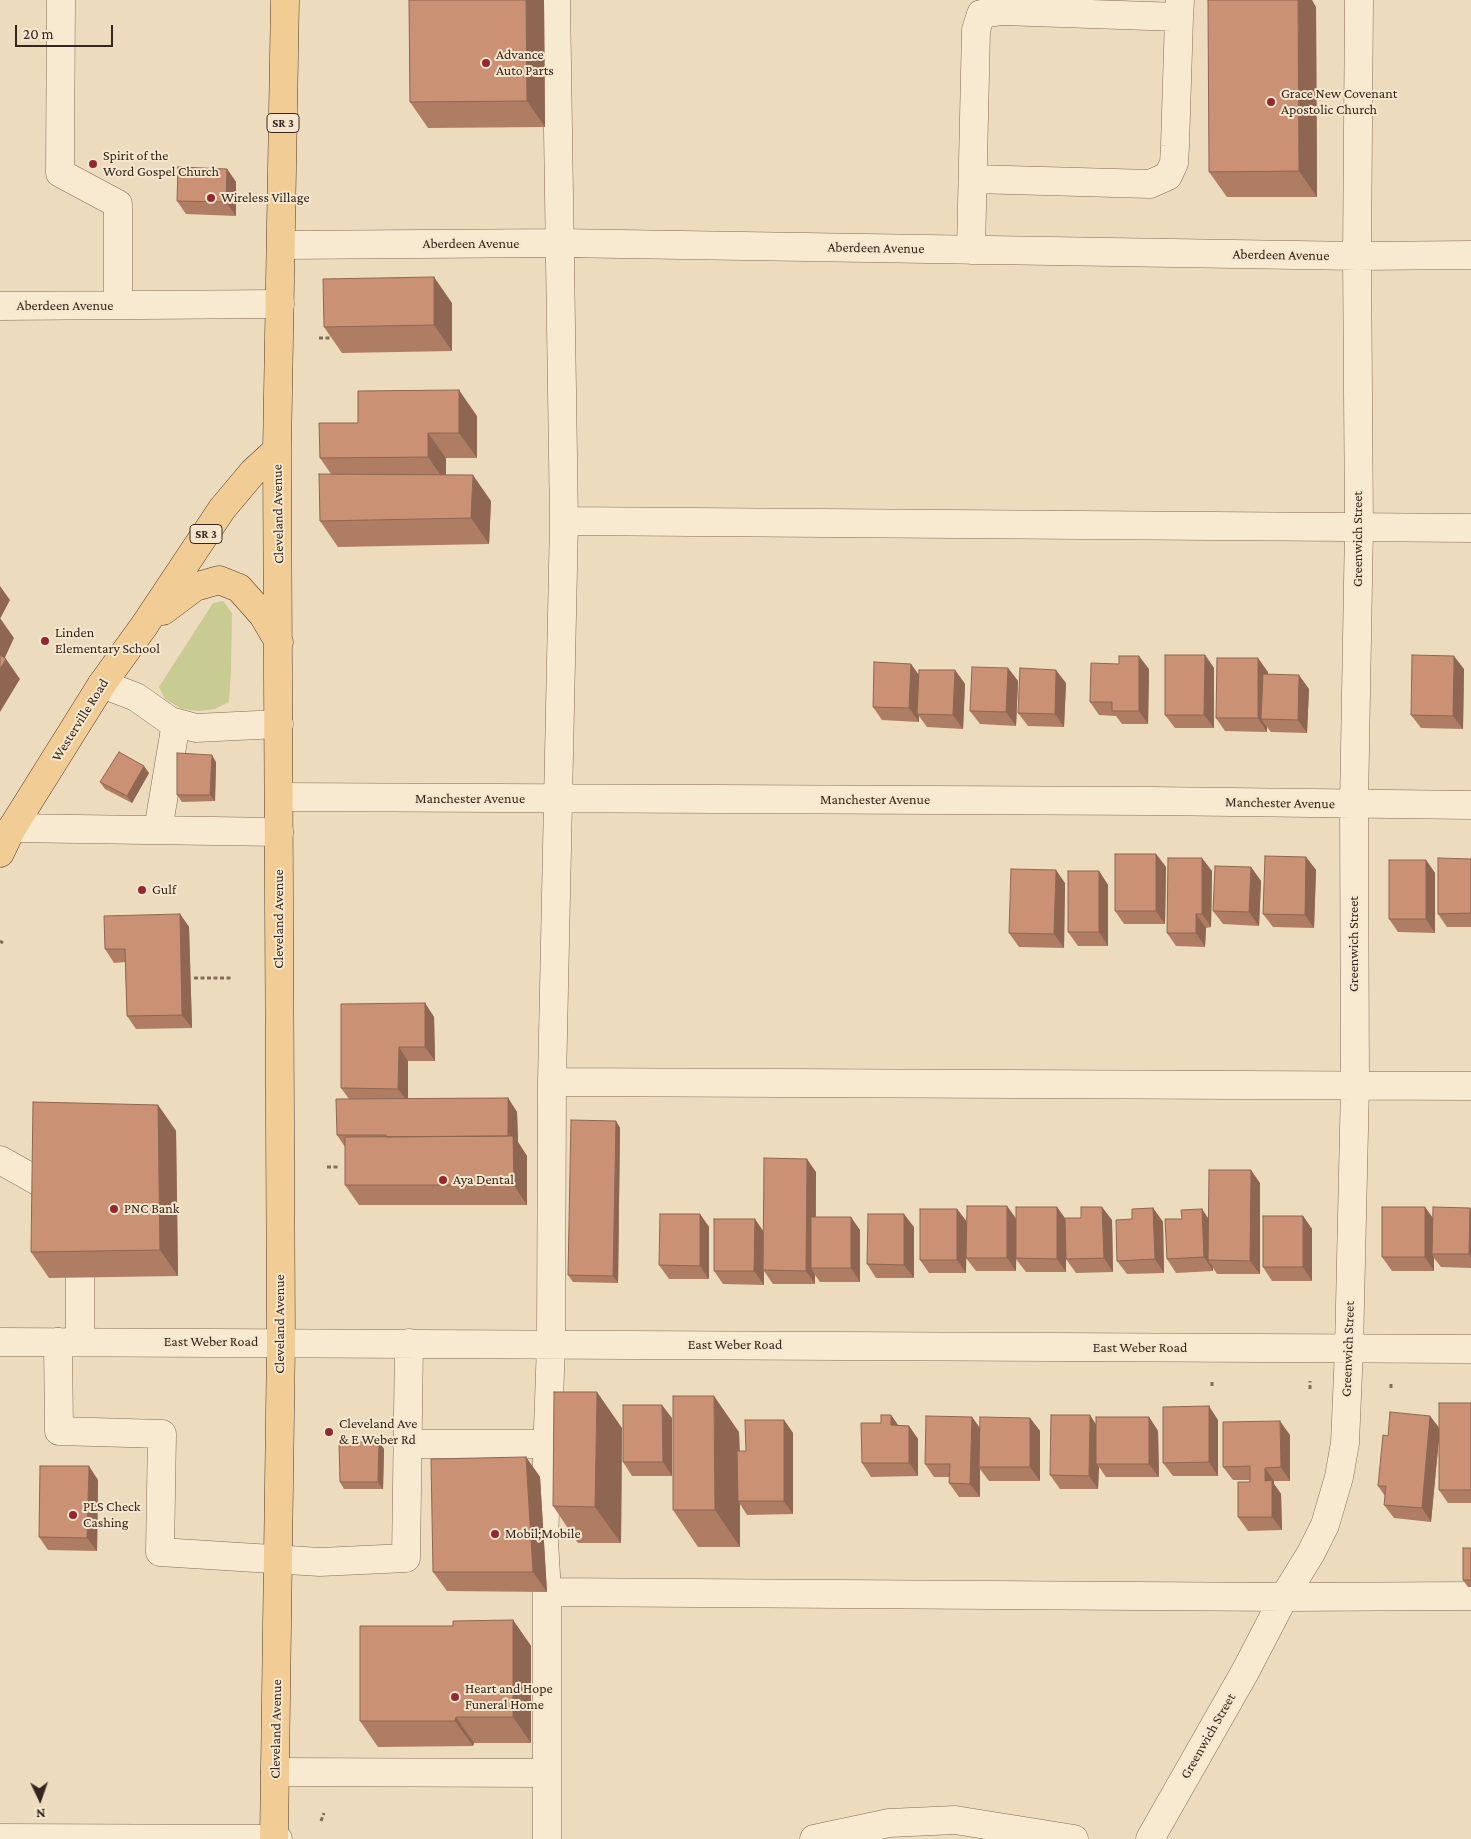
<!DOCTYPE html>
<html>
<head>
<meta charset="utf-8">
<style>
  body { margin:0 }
  #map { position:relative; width:1471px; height:1839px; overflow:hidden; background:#eddbbe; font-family:"Crimson Pro",serif }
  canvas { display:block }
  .north { position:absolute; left:15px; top:1774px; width:50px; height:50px; -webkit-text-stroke:4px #f5e6cd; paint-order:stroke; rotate:177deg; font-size:14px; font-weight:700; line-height:20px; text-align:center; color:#34261c }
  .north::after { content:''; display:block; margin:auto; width:18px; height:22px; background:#34261c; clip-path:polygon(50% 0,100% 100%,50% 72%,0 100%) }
  .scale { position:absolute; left:15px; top:25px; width:98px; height:22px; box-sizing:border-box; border:2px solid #34261c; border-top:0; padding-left:6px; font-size:15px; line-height:18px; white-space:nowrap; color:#34261c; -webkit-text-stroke:4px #f5e6cd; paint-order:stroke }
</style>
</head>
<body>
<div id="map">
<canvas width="1471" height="1839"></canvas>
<div class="north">N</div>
<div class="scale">20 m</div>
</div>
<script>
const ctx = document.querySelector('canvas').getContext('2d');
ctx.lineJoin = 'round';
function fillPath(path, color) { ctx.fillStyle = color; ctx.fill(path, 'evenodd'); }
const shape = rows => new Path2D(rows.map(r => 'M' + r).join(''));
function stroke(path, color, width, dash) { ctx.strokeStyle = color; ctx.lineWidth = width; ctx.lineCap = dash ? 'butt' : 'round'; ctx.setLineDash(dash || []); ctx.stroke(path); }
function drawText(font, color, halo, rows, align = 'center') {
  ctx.font = font + ' "Crimson Pro",serif'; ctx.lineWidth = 4; ctx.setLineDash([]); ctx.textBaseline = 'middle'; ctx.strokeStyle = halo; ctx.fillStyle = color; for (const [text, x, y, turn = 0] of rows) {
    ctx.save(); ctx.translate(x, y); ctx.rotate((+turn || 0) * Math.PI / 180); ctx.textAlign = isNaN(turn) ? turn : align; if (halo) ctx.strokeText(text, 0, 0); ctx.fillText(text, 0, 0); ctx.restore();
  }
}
const green = shape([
  [223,601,232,613,231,670,229,702,215,709,199,711,182,709,165,699,159,687,213,603]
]);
const path = shape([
  [319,338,331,338],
  [0,941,3,943],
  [194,978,231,978],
  [327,1167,340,1167],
  [1212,1386,1212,1382],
  [1391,1388,1391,1382],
  [1310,1389,1310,1381],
  [321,1821,324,1813]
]);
const minor = shape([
  [61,0,60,173,118,204,118,305],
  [973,179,1150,184,1168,176,1174,163,1175,146,1179,17],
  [282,245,559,243,1357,256,1471,255],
  [971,250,976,30,981,14,1002,11,1179,17,1180,0],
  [0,306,280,304],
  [564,521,1471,528],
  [102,684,136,697,170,721,196,728,279,724],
  [279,797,1151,801,1471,805],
  [12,828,279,832],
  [158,830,176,723],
  [552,1082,1471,1086],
  [0,1160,50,1188],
  [0,1342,1471,1349],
  [58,1342,59,1431,162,1434,160,1552,320,1562,406,1558,409,1343],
  [80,1342,80,1277],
  [407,1444,547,1444],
  [547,1592,1284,1597,1471,1596],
  [275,1772,547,1773],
  [0,1838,278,1839],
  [547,1839,547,1592,544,1541,551,1344,552,1082,564,521,556,0],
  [814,1839,889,1823,955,1820,1074,1839],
  [1150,1839,1245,1672,1284,1597,1311,1553,1325,1525,1339,1477,1345,1443,1349,1349,1355,1086,1354,804,1359,528,1357,256,1359,0]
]);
const major = shape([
  [163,611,195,587,219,580,239,588,263,615,279,642],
  [0,853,12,828,102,684,144,626,222,509,253,472,277,450],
  [274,1839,281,1342,277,450,285,0]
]);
const wall = shape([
  [409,0,544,0,545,127,428,128,410,102],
  [1316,7,1317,197,1227,197,1209,172],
  [227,169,236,182,236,216,186,214,177,201],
  [452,303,452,351,342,353,324,327],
  [477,416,477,458,446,458,446,475,491,501,489,544,338,547,320,521,331,474,320,458,358,423],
  [1205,655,1214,668,1214,728,1175,728,1165,715],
  [911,664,919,675,955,670,965,684,963,729,927,727,919,716,919,722,882,720,873,707],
  [1008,668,1018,681,1016,726,980,724,970,711],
  [1149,669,1148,724,1122,724,1116,716,1099,715,1090,702],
  [1464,669,1463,729,1421,728,1411,715],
  [1268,672,1268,675,1309,689,1307,733,1271,732,1267,727,1267,732,1225,731,1216,718],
  [1066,683,1064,727,1028,726,1018,713],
  [216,762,215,801,182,802,177,795],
  [149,773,132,803,105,789,100,782],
  [1156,854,1166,867,1165,924,1124,924,1115,911],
  [1306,857,1316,870,1314,928,1273,927,1263,914],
  [1471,859,1471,927,1447,927,1438,914],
  [1426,860,1435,873,1435,933,1398,932,1389,919],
  [1251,867,1261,881,1259,926,1223,924,1213,911],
  [1099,871,1108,885,1108,946,1078,946,1068,932],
  [1212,871,1211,927,1206,928,1205,947,1176,946,1167,933],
  [1065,883,1064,948,1019,947,1009,933],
  [180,914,189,927,192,1028,136,1029,127,1016,125,962,114,963,105,949],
  [425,1003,434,1017,435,1061,408,1061,408,1099,508,1098,517,1112,518,1142,527,1156,527,1205,359,1205,345,1185,345,1147,337,1135,349,1099,341,1088],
  [158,1105,176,1131,178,1276,49,1278,31,1252],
  [616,1121,620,1128,618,1283,573,1282,568,1275],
  [816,1172,816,1217,860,1230,860,1282,820,1282,815,1275,815,1284,773,1284,764,1271,764,1285,723,1284,714,1271,755,1219,764,1232],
  [1260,1183,1260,1274,1217,1274,1213,1268,1213,1271,1176,1273,1167,1259,1182,1219,1202,1209,1208,1218],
  [1007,1206,1016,1219,1057,1207,1065,1218,1112,1220,1113,1272,1076,1273,1066,1259,1066,1254,1066,1272,1026,1272,1016,1259,1016,1271,976,1271,966,1258,966,1246,966,1273,929,1273,920,1260,957,1209,967,1222],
  [1425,1207,1433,1218,1471,1209,1471,1268,1441,1267,1434,1258,1434,1271,1392,1271,1382,1257],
  [1153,1208,1163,1222,1164,1273,1127,1274,1117,1261,1132,1219],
  [700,1214,709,1227,709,1279,669,1279,659,1265],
  [1303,1216,1312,1229,1312,1281,1272,1281,1263,1267],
  [914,1227,914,1278,876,1278,867,1264],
  [1471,1403,1471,1503,1448,1503,1439,1490,1439,1436,1431,1522,1394,1518,1384,1505,1385,1496,1378,1486,1430,1416,1439,1428],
  [891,1415,898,1425,909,1426,918,1439,918,1476,871,1477,862,1463,881,1423],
  [972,1417,980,1428,1030,1418,1040,1431,1040,1481,989,1481,980,1469,980,1497,959,1497,949,1483,950,1477,934,1477,925,1464],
  [1149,1417,1158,1431,1159,1477,1106,1477,1099,1467,1098,1489,1060,1489,1050,1475,1096,1425],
  [672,1418,672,1476,632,1476,623,1462],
  [784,1420,793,1433,793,1514,747,1515,740,1504,740,1547,698,1547,673,1510,739,1432,740,1451,746,1451],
  [1218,1420,1218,1476,1173,1476,1163,1463],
  [622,1428,621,1543,578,1543,553,1506],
  [1290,1435,1290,1481,1274,1481,1274,1484,1281,1494,1282,1530,1248,1531,1238,1517,1250,1480,1233,1480,1223,1467],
  [379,1442,384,1449,383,1489,344,1489,340,1482],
  [526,1457,540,1477,547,1592,447,1591,433,1572],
  [98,1480,97,1551,48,1550,39,1537],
  [1471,1548,1471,1587,1468,1587,1463,1580],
  [513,1620,531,1646,531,1743,474,1743,473,1746,378,1747,360,1721,453,1626]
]);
const shadedWall = shape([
  [526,0,544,0,545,127,527,101],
  [1298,0,1312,0,1316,7,1317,197,1299,171],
  [227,169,236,182,236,216,226,202],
  [434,277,452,303,452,351,434,325],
  [459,390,477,416,477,458,459,433],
  [428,433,446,458,446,483,428,457],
  [473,475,491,501,489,544,471,518],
  [0,586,10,600,0,619],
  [0,618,14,638,1,666,0,664],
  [1205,655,1214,668,1214,728,1204,715],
  [1139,656,1149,669,1148,724,1139,711],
  [1454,656,1464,669,1463,729,1453,716],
  [1258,658,1268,672,1267,719,1261,719,1267,727,1267,732,1258,718],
  [6,659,20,679,0,712,0,669],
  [911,664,920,677,917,714,919,716,919,722,909,708],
  [1008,668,1018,681,1016,726,1006,712],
  [955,670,965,684,963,729,953,715],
  [1056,670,1066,683,1064,727,1055,714],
  [1299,675,1309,689,1307,733,1298,720],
  [212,755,216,762,215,801,210,795],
  [144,766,149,773,132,803,127,796],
  [1156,854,1166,867,1165,924,1156,911],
  [1306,857,1316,870,1314,928,1305,915],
  [1202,858,1212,871,1211,927,1202,914],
  [1426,860,1435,873,1435,933,1426,919],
  [1251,867,1261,881,1259,926,1249,912],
  [1056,870,1065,883,1064,948,1054,934],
  [1099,871,1108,885,1108,946,1099,932],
  [180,914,189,927,192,1028,182,1015],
  [1196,914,1206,928,1205,947,1196,933],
  [425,1003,434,1017,435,1061,425,1047],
  [399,1047,408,1061,408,1102,398,1089],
  [508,1098,517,1112,518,1142,527,1156,527,1205,514,1185,508,1141],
  [158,1105,176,1131,178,1276,160,1250],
  [616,1121,620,1128,618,1283,613,1276],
  [807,1159,816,1172,815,1268,811,1268,815,1275,815,1284,806,1271],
  [1251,1170,1260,1183,1260,1274,1250,1261],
  [1007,1206,1017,1220,1016,1271,1007,1258],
  [1057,1207,1066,1220,1066,1272,1057,1259],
  [1102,1207,1112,1220,1113,1272,1104,1258],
  [1425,1207,1434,1220,1432,1254,1434,1258,1434,1271,1425,1257],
  [1153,1208,1163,1222,1164,1273,1155,1259],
  [1470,1208,1471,1209,1471,1258,1469,1254],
  [957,1209,967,1222,966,1273,957,1260],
  [1202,1209,1211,1223,1208,1260,1213,1268,1213,1271,1204,1257],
  [700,1214,709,1227,709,1279,700,1266],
  [904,1214,914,1227,914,1278,904,1265],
  [1303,1216,1312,1229,1312,1281,1303,1267],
  [851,1217,860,1230,860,1282,851,1268],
  [755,1219,764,1233,764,1285,754,1271],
  [597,1392,622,1428,621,1543,595,1507],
  [714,1396,739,1432,740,1501,738,1501,740,1504,740,1547,715,1510],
  [662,1405,672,1418,672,1476,663,1462],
  [1209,1406,1218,1420,1218,1476,1209,1462],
  [891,1415,900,1428,891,1425],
  [1090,1415,1099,1429,1096,1464,1099,1467,1098,1489,1089,1476],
  [1430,1416,1440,1429,1431,1522,1422,1508],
  [972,1417,981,1430,979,1467,980,1469,980,1497,970,1484],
  [1149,1417,1158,1431,1159,1477,1149,1464],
  [1030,1418,1040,1431,1040,1481,1030,1467],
  [784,1420,793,1433,793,1514,784,1501],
  [1280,1421,1290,1435,1290,1481,1281,1467],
  [909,1426,918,1439,918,1476,909,1463],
  [379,1442,384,1449,383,1489,378,1482],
  [526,1457,540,1477,547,1592,533,1572],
  [89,1466,98,1480,97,1551,87,1538],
  [1265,1468,1274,1481,1274,1484,1281,1494,1282,1530,1272,1517,1265,1481],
  [513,1620,531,1646,531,1743,513,1717],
  [456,1717,474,1743,473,1746,455,1721]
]);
const building = shape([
  [409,0,526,0,527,101,410,102,409,0],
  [1208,0,1298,0,1299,171,1209,172,1208,0],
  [178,167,227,169,226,202,177,201,178,167],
  [434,277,434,325,324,327,323,279,434,277],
  [459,390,459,433,428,433,428,457,320,458,319,423,358,423,358,391,459,390],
  [319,474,473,475,471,518,320,521,319,474],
  [0,655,6,659,0,669,0,655],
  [1165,655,1205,655,1204,715,1165,715,1165,655],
  [1412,655,1454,656,1453,716,1411,715,1412,655],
  [1119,656,1139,656,1139,711,1112,711,1112,702,1090,702,1091,663,1119,664,1119,656],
  [1217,658,1258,658,1258,718,1216,718,1217,658],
  [874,662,911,664,909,708,873,707,874,662],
  [972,667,1008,668,1006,712,970,711,972,667],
  [1020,668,1056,670,1055,714,1018,713,1020,668],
  [919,670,955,670,953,715,917,714,919,670],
  [1263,674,1299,675,1298,720,1261,719,1263,674],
  [119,752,144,766,127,796,100,782,119,752],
  [177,753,212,755,210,795,177,795,177,753],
  [1115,854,1156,854,1156,911,1115,911,1115,854],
  [1265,856,1306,857,1305,915,1263,914,1265,856],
  [1168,858,1202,858,1202,914,1196,914,1196,933,1167,933,1168,858],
  [1438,858,1471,859,1471,913,1438,914,1438,858],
  [1389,860,1426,860,1426,919,1389,919,1389,860],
  [1215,866,1251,867,1249,912,1213,911,1215,866],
  [1011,869,1056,870,1054,934,1009,933,1011,869],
  [1068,871,1099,871,1099,932,1068,932,1068,871],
  [180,914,182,1015,127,1016,125,949,105,949,104,916,180,914],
  [425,1003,425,1047,399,1047,398,1089,341,1088,341,1004,425,1003],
  [508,1098,508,1136,386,1137,386,1135,337,1135,336,1099,508,1098],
  [33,1102,158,1105,160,1250,31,1252,33,1102],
  [571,1120,616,1121,613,1276,568,1275,571,1120],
  [513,1136,514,1185,345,1185,345,1137,513,1136],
  [764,1158,807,1159,806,1271,763,1270,764,1158],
  [1209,1170,1251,1170,1250,1261,1208,1260,1209,1170],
  [967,1206,1007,1206,1007,1258,966,1258,967,1206],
  [1016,1207,1057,1207,1057,1259,1016,1258,1016,1207],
  [1081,1207,1102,1207,1104,1258,1066,1259,1065,1218,1081,1218,1081,1207],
  [1382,1207,1425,1207,1425,1257,1382,1257,1382,1207],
  [1433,1207,1470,1208,1469,1254,1432,1254,1433,1207],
  [1153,1208,1155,1259,1117,1261,1116,1220,1132,1219,1132,1209,1153,1208],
  [920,1209,957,1209,957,1260,920,1260,920,1209],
  [1202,1209,1204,1257,1167,1259,1165,1219,1182,1219,1181,1210,1202,1209],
  [660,1214,700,1214,700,1266,659,1265,660,1214],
  [868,1214,904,1214,904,1265,867,1264,868,1214],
  [1263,1216,1303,1216,1303,1267,1263,1267,1263,1216],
  [811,1217,851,1217,851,1268,811,1268,811,1217],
  [714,1219,755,1219,754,1271,714,1271,714,1219],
  [554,1392,597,1392,595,1507,553,1506,554,1392],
  [673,1396,714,1396,715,1510,673,1510,673,1396],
  [1439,1403,1471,1403,1471,1490,1439,1490,1439,1403],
  [623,1405,662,1405,663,1462,623,1462,623,1405],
  [1209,1406,1209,1462,1163,1463,1163,1407,1209,1406],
  [1390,1412,1430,1416,1422,1508,1384,1505,1386,1486,1378,1486,1383,1435,1388,1436,1390,1412],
  [881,1415,891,1415,891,1425,909,1426,909,1463,862,1463,861,1423,881,1423,881,1415],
  [1051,1415,1090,1415,1089,1476,1050,1475,1051,1415],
  [926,1416,972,1417,970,1484,949,1483,950,1464,925,1464,926,1416],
  [980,1417,1030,1418,1030,1467,979,1467,980,1417],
  [1096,1417,1149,1417,1149,1464,1096,1464,1096,1417],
  [745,1420,784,1420,784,1501,738,1501,737,1451,746,1451,745,1420],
  [1280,1421,1281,1467,1265,1468,1265,1481,1272,1480,1272,1517,1238,1517,1238,1482,1250,1482,1250,1466,1223,1467,1223,1422,1280,1421],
  [339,1442,379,1442,378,1482,340,1482,339,1442],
  [526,1457,533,1572,433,1572,431,1459,526,1457],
  [40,1466,89,1466,87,1538,39,1537,40,1466],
  [1463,1548,1471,1548,1471,1580,1463,1580,1463,1548],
  [513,1620,513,1717,456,1717,455,1721,360,1721,360,1626,453,1626,453,1621,513,1620]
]);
const markers = [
  [486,63,5,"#932831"],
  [1271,102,5,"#932831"],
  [93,164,5,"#932831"],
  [211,198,5,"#932831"],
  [45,641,5,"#932831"],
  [142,890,5,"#932831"],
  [443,1180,5,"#932831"],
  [114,1209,5,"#932831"],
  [329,1432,5,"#932831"],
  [73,1515,5,"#932831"],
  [495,1534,5,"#932831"],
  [455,1697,5,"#932831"]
];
const shields = [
  [283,123,32],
  [206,534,32]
];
const shieldNames = [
  ["SR 3",283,123],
  ["SR 3",206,534]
];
const poiNames = [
  ["Advance",496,55],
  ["Auto Parts",496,71],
  ["Grace New Covenant",1281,94],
  ["Apostolic Church",1281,110],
  ["Spirit of the",103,156],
  ["Word Gospel Church",103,172],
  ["Wireless Village",221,198],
  ["Linden",55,633],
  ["Elementary School",55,649],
  ["Gulf",152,890],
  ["Aya Dental",453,1180],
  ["PNC Bank",124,1209],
  ["Cleveland Ave",339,1424],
  ["& E Weber Rd",339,1440],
  ["PLS Check",83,1507],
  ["Cashing",83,1523],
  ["Mobil;Mobile",505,1534],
  ["Heart and Hope",465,1689],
  ["Funeral Home",465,1705]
];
const streetNames = [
  ["Aberdeen Avenue",471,244],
  ["Aberdeen Avenue",876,248,1],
  ["Aberdeen Avenue",1281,255,1],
  ["Aberdeen Avenue",65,306],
  ["Cleveland Avenue",278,514,-91],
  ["Greenwich Street",1358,539,-90],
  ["Westerville Road",80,720,-58],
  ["Manchester Avenue",470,799],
  ["Manchester Avenue",875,800],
  ["Manchester Avenue",1280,803,1],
  ["Cleveland Avenue",279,919,-90],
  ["Greenwich Street",1354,944,-90],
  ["Cleveland Avenue",280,1324,-90],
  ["East Weber Road",211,1342],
  ["East Weber Road",735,1345],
  ["East Weber Road",1140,1348],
  ["Greenwich Street",1348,1349,-88],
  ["Cleveland Avenue",276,1729,-89],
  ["Greenwich Street",1208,1736,-60]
];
fillPath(green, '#c8cb92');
stroke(minor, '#856c57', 29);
stroke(major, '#523b2c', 29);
stroke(path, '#856c57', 3, [4, 2.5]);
stroke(minor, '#f8e9d1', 28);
stroke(major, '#f1cd95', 28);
fillPath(wall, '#af7d64');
fillPath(shadedWall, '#8e6651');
fillPath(building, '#cb9174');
stroke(building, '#8e6651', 1);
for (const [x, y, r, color] of markers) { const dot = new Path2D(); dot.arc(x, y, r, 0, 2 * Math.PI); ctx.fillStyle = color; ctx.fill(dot); stroke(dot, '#f5e6cd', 2); }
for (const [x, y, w] of shields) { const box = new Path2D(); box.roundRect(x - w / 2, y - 9.5, w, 19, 4); ctx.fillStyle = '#f5e6cd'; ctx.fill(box); stroke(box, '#34261c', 1); }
drawText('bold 12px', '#34261c', null, shieldNames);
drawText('14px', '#34261c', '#f5e6cd', poiNames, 'left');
drawText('14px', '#34261c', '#f5e6cd', streetNames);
</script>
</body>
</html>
